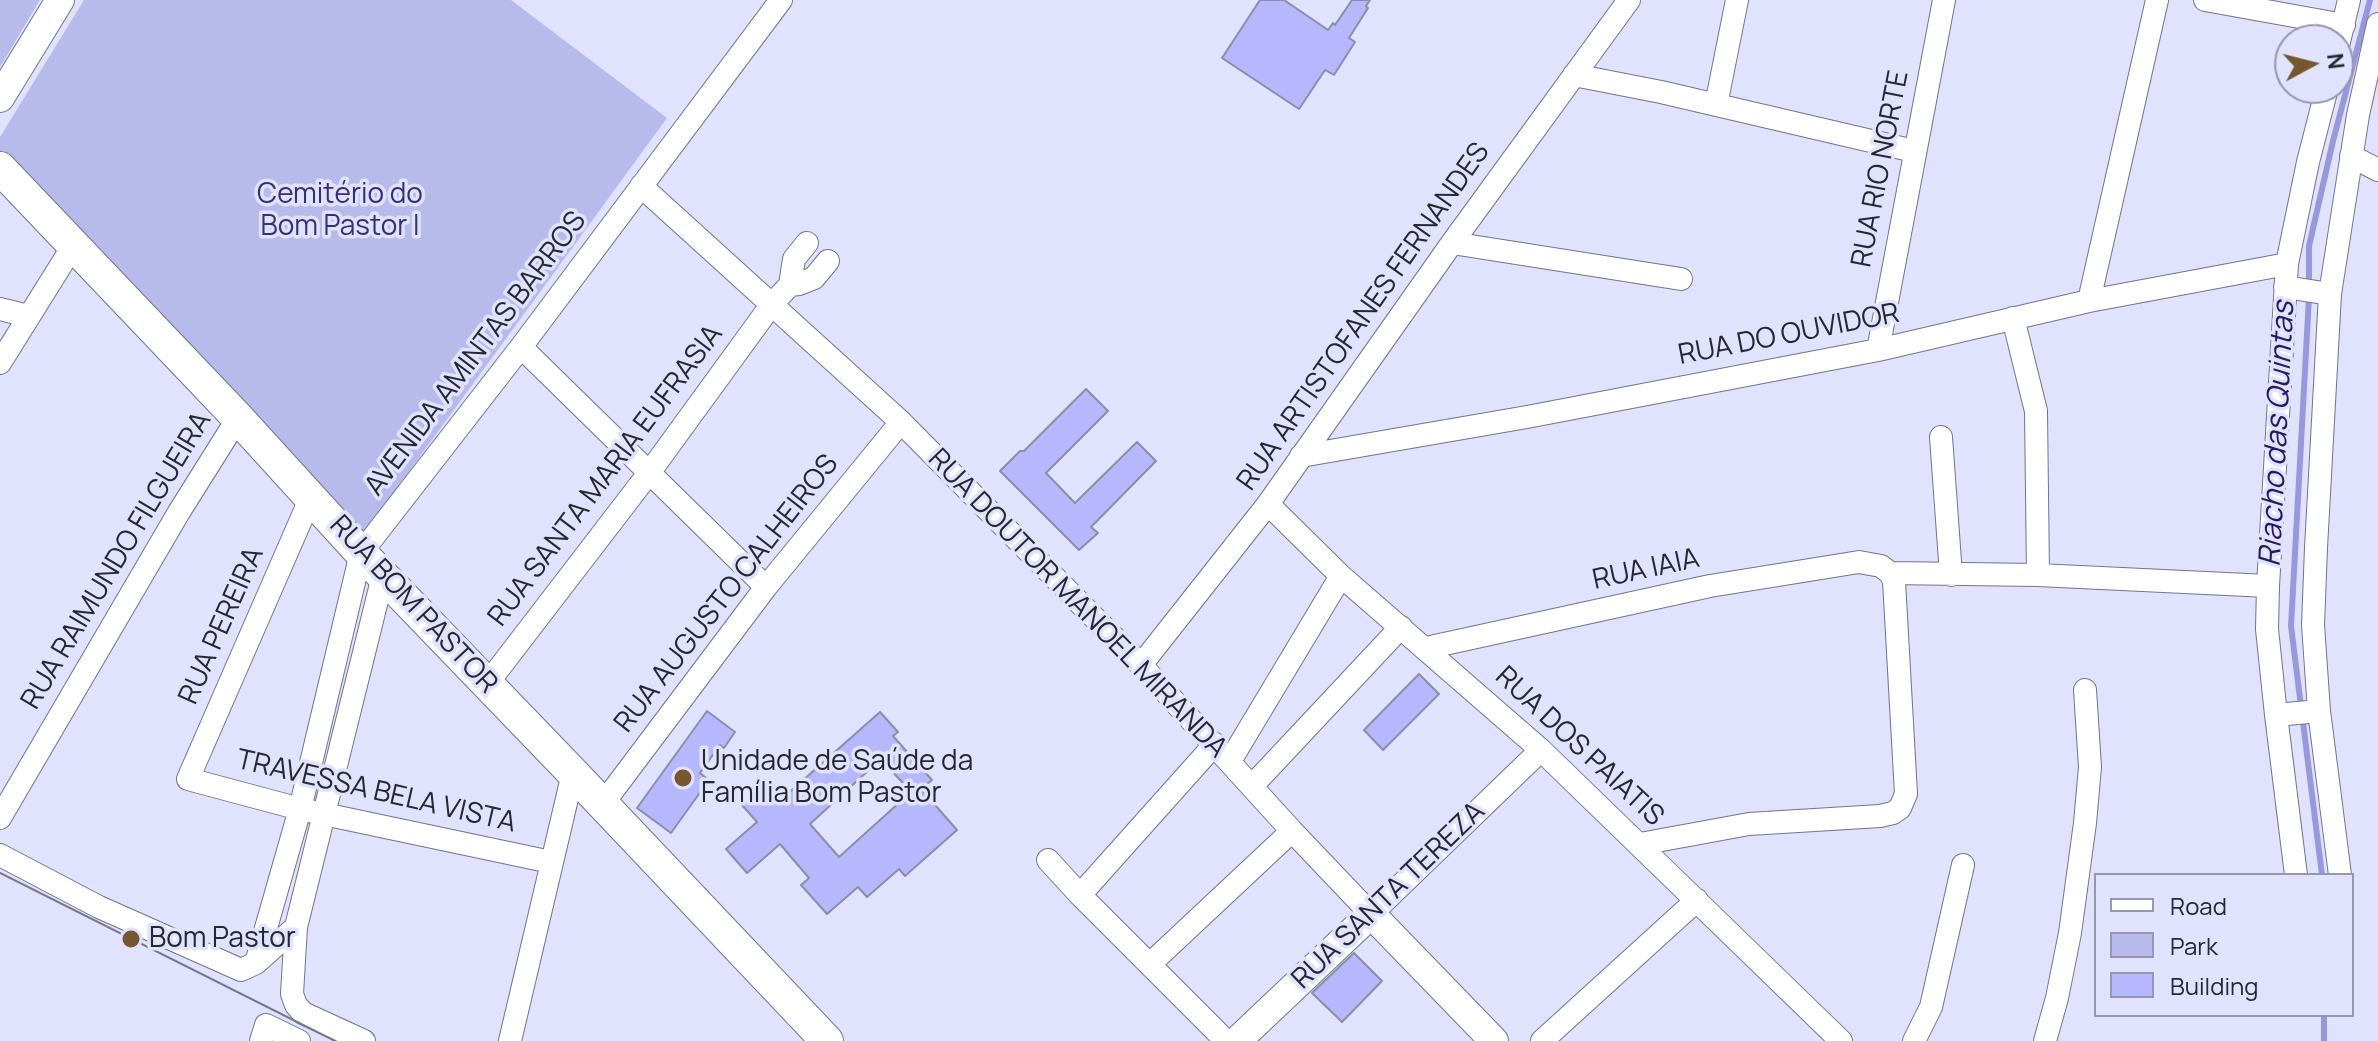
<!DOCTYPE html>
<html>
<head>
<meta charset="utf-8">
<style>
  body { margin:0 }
  #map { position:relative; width:2378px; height:1041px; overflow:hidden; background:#e0e2fe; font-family:Manrope,sans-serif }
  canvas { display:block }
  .legend { position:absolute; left:2094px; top:873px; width:260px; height:144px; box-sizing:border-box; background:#e0e2fe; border:2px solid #9697ac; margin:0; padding:10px 14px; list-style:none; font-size:24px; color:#262731 }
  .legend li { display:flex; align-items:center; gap:16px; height:40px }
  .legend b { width:40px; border:2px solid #9697ac }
  .north { position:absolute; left:2274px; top:24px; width:80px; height:80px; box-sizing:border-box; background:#e0e2fe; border:2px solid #9697ac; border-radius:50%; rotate:83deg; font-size:22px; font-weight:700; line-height:32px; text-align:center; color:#262731 }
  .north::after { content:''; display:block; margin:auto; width:28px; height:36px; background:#77572d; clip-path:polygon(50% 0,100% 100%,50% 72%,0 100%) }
</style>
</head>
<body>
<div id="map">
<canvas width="2378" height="1041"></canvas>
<ul class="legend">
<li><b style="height:10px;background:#fff"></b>Road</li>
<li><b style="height:22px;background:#b8baec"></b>Park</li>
<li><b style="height:22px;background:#b6b7fd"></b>Building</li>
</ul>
<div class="north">N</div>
</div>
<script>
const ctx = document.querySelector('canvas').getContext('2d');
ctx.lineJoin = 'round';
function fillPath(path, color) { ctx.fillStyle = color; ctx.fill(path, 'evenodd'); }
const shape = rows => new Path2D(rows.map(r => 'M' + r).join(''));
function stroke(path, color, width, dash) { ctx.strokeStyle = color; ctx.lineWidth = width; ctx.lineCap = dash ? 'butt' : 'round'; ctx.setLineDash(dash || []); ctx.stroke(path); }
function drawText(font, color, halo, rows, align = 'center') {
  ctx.font = font + ' Manrope,sans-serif'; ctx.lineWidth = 7; ctx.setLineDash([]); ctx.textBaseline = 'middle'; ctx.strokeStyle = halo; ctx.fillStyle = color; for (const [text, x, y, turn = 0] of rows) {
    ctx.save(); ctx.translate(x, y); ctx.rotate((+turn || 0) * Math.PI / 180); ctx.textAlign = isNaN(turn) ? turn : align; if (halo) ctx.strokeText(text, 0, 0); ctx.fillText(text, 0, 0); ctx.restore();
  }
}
const green = shape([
  [0,0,40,0,0,67],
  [84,0,511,0,667,118,359,540,0,152,0,137]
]);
const stream = shape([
  [2309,286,2309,246,2333,141,2370,0],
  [2309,297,2291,626,2322,875],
  [2324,1015,2324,1041]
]);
const building = shape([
  [1260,0,1284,0,1328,30,1333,23,1335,25,1352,0,1370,0,1366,6,1368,8,1349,38,1355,42,1334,75,1325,70,1299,109,1222,58,1260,0],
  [1086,389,1108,411,1046,473,1075,503,1137,442,1156,461,1091,527,1098,533,1079,550,1000,471,1020,451,1024,451,1086,389],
  [1419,674,1439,694,1383,750,1364,730,1419,674],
  [707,711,735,732,724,748,720,745,700,773,709,780,671,833,637,808,707,711],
  [880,712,898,732,893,736,932,780,921,789,957,830,905,876,899,869,867,897,858,887,827,914,801,885,809,878,780,844,747,873,726,849,757,822,741,804,769,780,784,797,880,712],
  [881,759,911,792,839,857,810,824,881,759],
  [1354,953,1382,981,1342,1022,1312,993,1354,953]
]);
const minor = shape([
  [2205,0,2344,25],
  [2338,46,2349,0],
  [1574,75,1661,92,1914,151],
  [1716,105,1737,0],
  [2351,156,2378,170],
  [641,186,901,422,1141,665,1292,831,1371,914,1541,750],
  [1452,243,1681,279],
  [790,285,799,284,814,278,828,261],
  [2285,287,2330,294],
  [2089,301,2157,0],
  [0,309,28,316],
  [2013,318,2036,411,2038,575],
  [521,347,766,587],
  [1878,350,1944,0],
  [0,363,73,246],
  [1941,437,1951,575],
  [1301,456,1527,417,1878,350,2089,301,2287,264],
  [311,497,188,779,300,809,551,862],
  [1268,504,1341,576,1541,750,1841,1041],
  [1890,573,2038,575,2268,586],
  [1426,648,1710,586,1859,562,1881,566,1890,573,1894,581,1906,794,1900,808,1893,813,1880,816,1749,824,1640,844],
  [1141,665,1268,504,1452,243,1629,0],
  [487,684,649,473,772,304,790,285,794,259,807,243],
  [2276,715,2319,711],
  [1230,761,1341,576],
  [1252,786,1401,627],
  [602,805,766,587,901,422],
  [0,818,179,512,238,418],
  [0,855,99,907,241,970,256,963,296,927],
  [1048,860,1080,895,1226,1041],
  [2296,875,2276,715,2267,629,2268,586,2287,264,2308,162,2327,88],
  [2340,875,2319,711,2313,625,2316,548,2330,294,2358,115,2378,24],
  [1080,895,1215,744],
  [256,963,300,809,361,553,521,347,781,0],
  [1150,964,1292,831],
  [261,1041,266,1025,299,1041],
  [364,1041,303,1013,296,1005,292,994,296,927,383,576],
  [510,1041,573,773],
  [1542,1041,1697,900],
  [1914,1041,1931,1007,1963,865],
  [2045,1041,2057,998,2070,933,2085,823,2090,767,2085,690]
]);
const tertiary = shape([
  [0,98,60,0],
  [1237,1041,1371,914,1494,1041]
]);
const secondary = shape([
  [0,168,238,418,361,553,573,773,827,1041]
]);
const tram = shape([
  [0,873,335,1041]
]);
const markers = [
  [683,778,10,"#77572d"],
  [131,939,10,"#77572d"]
];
const streetNames = [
  ["RUA RIO NORTE",1881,169,-79],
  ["RUA ARTISTOFANES FERNANDES",1364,317,-55],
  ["RUA DO OUVIDOR",1789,335,-11],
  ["AVENIDA AMINTAS BARROS",476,354,-53],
  ["RUA SANTA MARIA EUFRASIA",606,476,-53],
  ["RUA RAIMUNDO FILGUEIRA",117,561,-59],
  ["RUA IAIA",1646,570,-12],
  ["RUA AUGUSTO CALHEIROS",727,594,-52],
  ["RUA DOUTOR MANOEL MIRANDA",1077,604,46],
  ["RUA BOM PASTOR",413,605,47],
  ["RUA PEREIRA",222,626,-66],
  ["RUA DOS PAIATIS",1579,747,43],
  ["TRAVESSA BELA VISTA",376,792,13],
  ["RUA SANTA TEREZA",1389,896,-44]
];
const parkNames = [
  ["Cemitério do",340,195],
  ["Bom Pastor I",340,227]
];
const poiNames = [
  ["Unidade de Saúde da",701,762],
  ["Família Bom Pastor",701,794],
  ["Bom Pastor",149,939]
];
const waterNames = [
  ["Riacho das Quintas",2278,434,-87]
];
fillPath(green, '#b8baec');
stroke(stream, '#9899dd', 6);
fillPath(building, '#b6b7fd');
stroke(building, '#8c8da7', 2);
stroke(minor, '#72748d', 24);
stroke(tertiary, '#72748d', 30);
stroke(secondary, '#72748d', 34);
stroke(minor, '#fff', 22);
stroke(tertiary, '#fff', 28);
stroke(secondary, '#fff', 32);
stroke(tram, '#757789', 2);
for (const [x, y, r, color] of markers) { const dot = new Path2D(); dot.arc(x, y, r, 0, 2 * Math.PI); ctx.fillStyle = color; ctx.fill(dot); stroke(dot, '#e0e2fe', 3); }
drawText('28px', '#262731', '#e0e2fe', streetNames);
drawText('28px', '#372f7d', '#e0e2fe', parkNames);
drawText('28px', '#262731', '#e0e2fe', poiNames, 'left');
drawText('italic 30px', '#261865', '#e0e2fe', waterNames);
</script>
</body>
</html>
